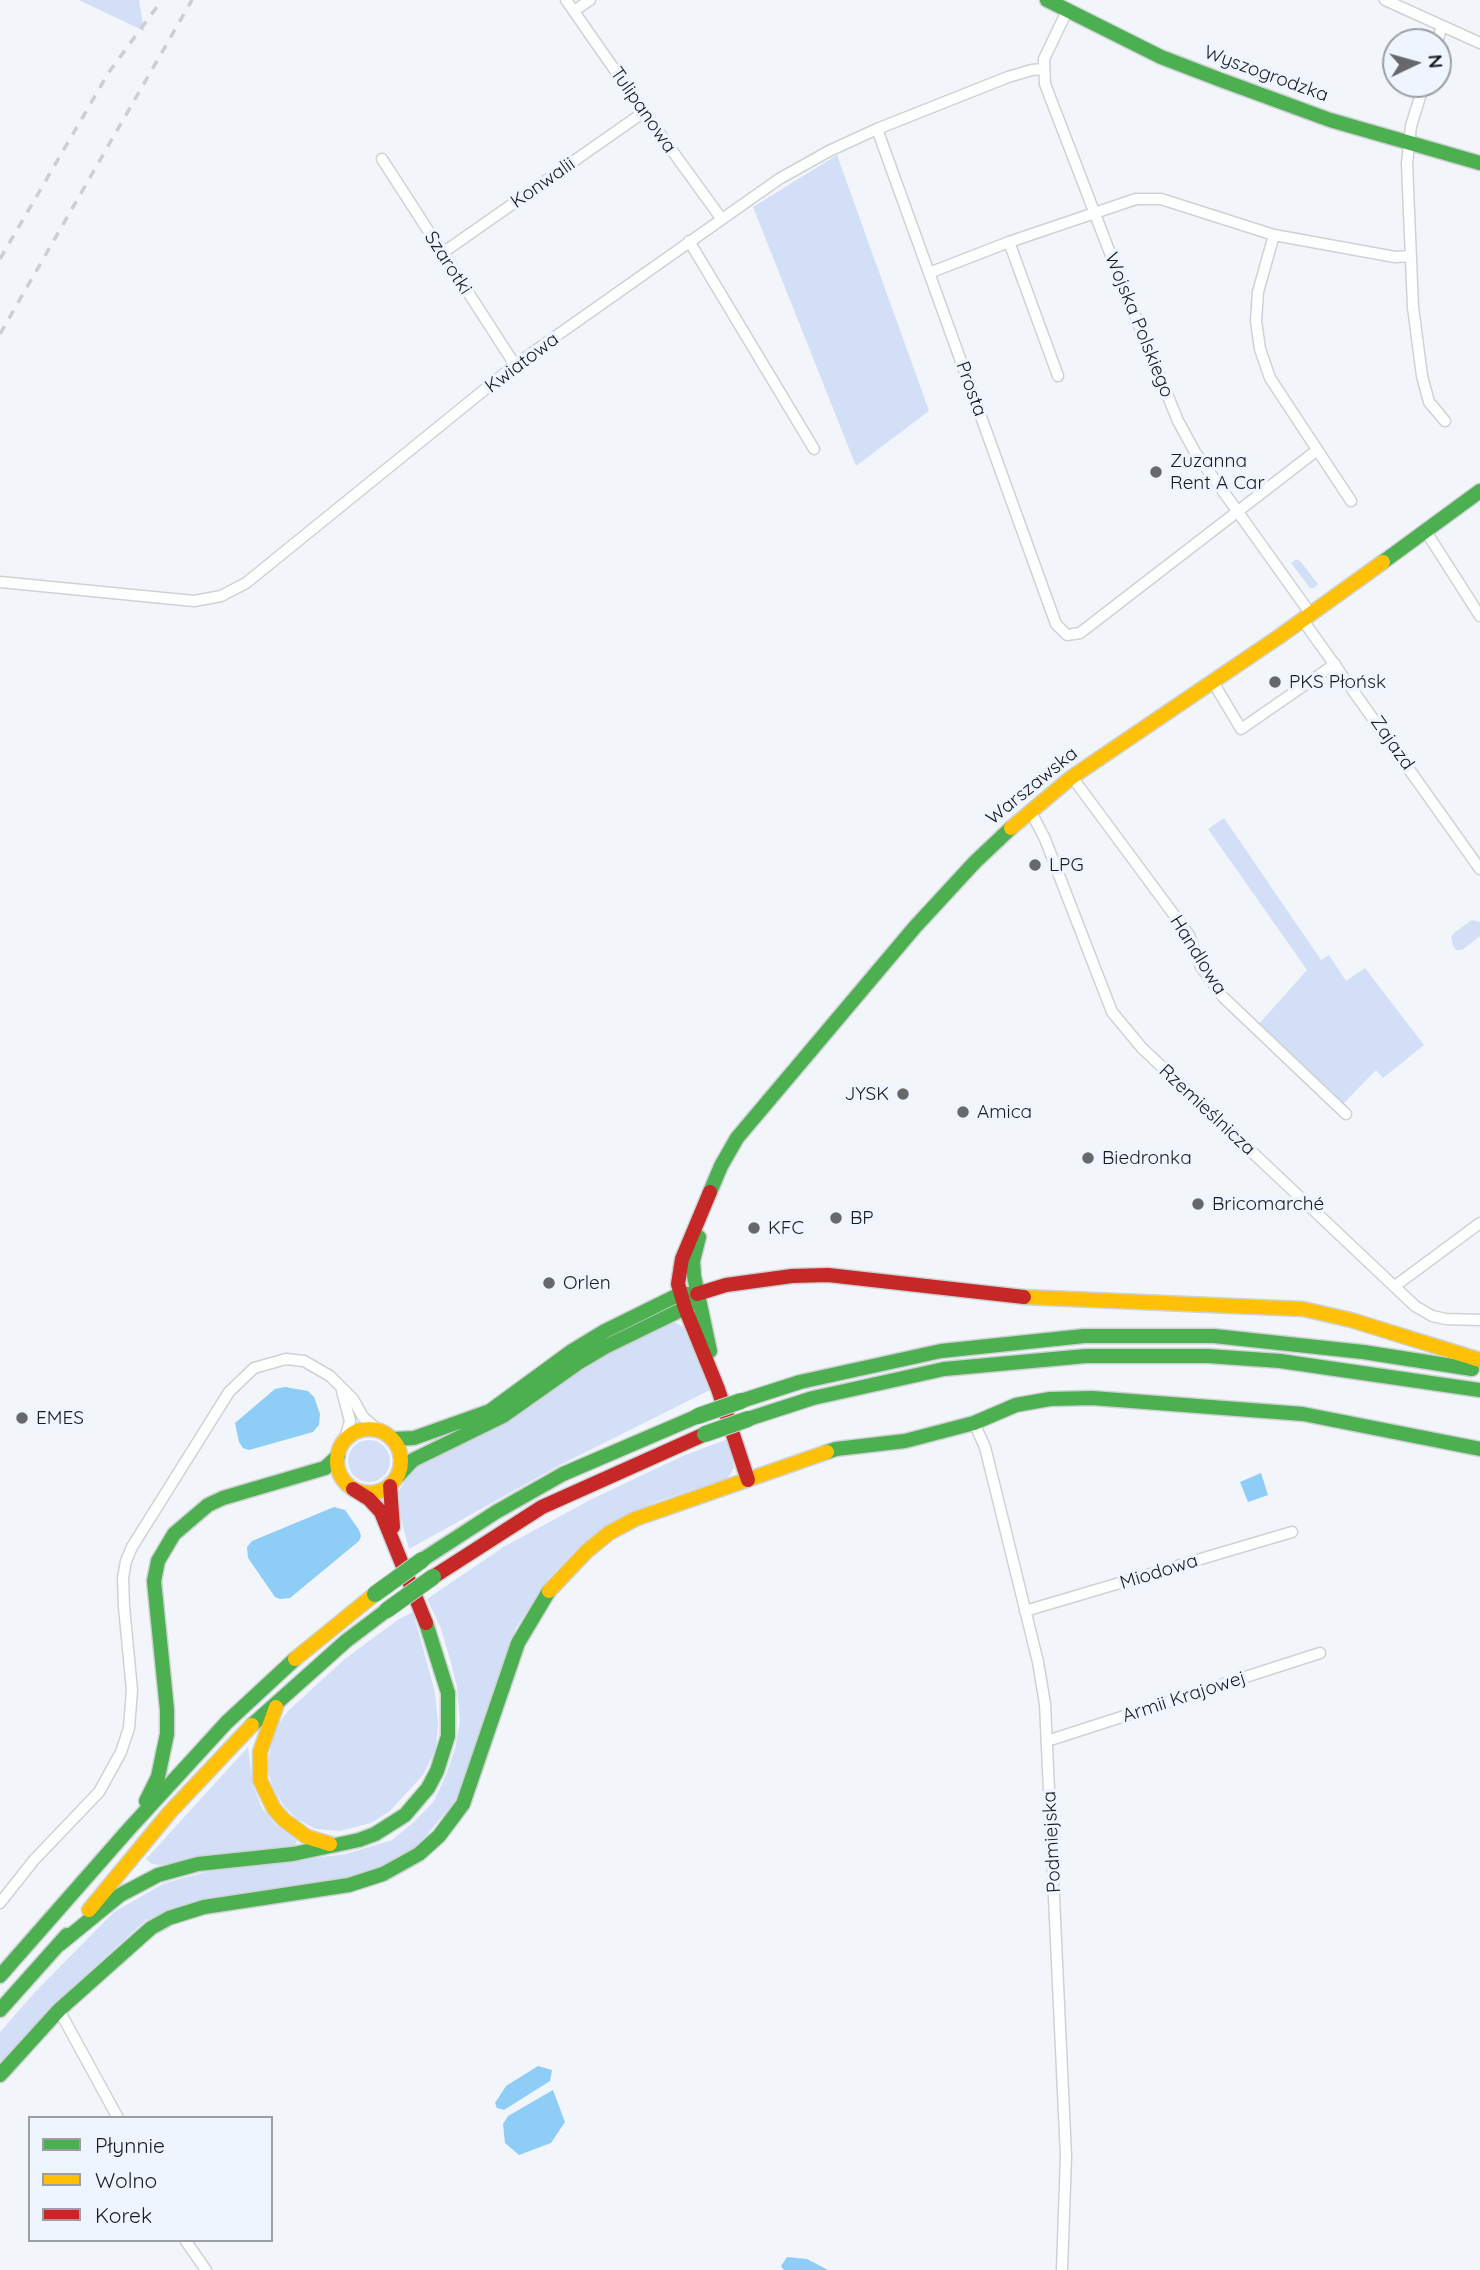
<!DOCTYPE html>
<html>
<head>
<meta charset="utf-8">
<style>
  body { margin:0 }
  #map { position:relative; width:1480px; height:2270px; overflow:hidden; background:#f2f6fa; font-family:Quicksand,sans-serif }
  canvas { display:block }
  .legend { position:absolute; left:28px; top:2116px; width:245px; height:126px; box-sizing:border-box; background:#eff5fe; border:2px solid #9a9ea5; margin:0; padding:9px 12px; list-style:none; font-size:21px; color:#1a1c20 }
  .legend li { display:flex; align-items:center; gap:14px; height:35px }
  .legend b { width:35px; border:2px solid #9a9ea5 }
  .north { position:absolute; left:1382px; top:28px; width:70px; height:70px; box-sizing:border-box; background:#eff5fe; border:2px solid #9a9ea5; border-radius:50%; rotate:85deg; font-size:19px; font-weight:700; line-height:28px; text-align:center; color:#1a1c20 }
  .north::after { content:''; display:block; margin:auto; width:24px; height:32px; background:#66686c; clip-path:polygon(50% 0,100% 100%,50% 72%,0 100%) }
</style>
</head>
<body>
<div id="map">
<canvas width="1480" height="2270"></canvas>
<ul class="legend">
<li><b style="height:9px;background:#4caf50"></b>Płynnie</li>
<li><b style="height:9px;background:#ffc107"></b>Wolno</li>
<li><b style="height:9px;background:#c62828"></b>Korek</li>
</ul>
<div class="north">N</div>
</div>
<script>
const ctx = document.querySelector('canvas').getContext('2d');
ctx.lineJoin = 'round';
function fillPath(path, color) { ctx.fillStyle = color; ctx.fill(path, 'evenodd'); }
const shape = rows => new Path2D(rows.map(r => 'M' + r).join(''));
function stroke(path, color, width, dash) { ctx.strokeStyle = color; ctx.lineWidth = width; ctx.lineCap = dash ? 'butt' : 'round'; ctx.setLineDash(dash || []); ctx.stroke(path); }
function drawText(font, color, halo, rows, align = 'center') {
  ctx.font = font + ' Quicksand,sans-serif'; ctx.lineWidth = 7; ctx.setLineDash([]); ctx.textBaseline = 'middle'; ctx.strokeStyle = halo; ctx.fillStyle = color; for (const [text, x, y, turn = 0] of rows) {
    ctx.save(); ctx.translate(x, y); ctx.rotate((+turn || 0) * Math.PI / 180); ctx.textAlign = isNaN(turn) ? turn : align; if (halo) ctx.strokeText(text, 0, 0); ctx.fillText(text, 0, 0); ctx.restore();
  }
}
const green = shape([
  [79,0,139,0,144,31],
  [837,155,929,411,856,466,753,207],
  [1296,559,1301,562,1318,584,1314,588,1310,588,1291,563],
  [1224,818,1321,960,1329,955,1346,981,1365,968,1424,1045,1383,1078,1376,1070,1343,1104,1258,1025,1307,970,1208,829],
  [1472,920,1480,922,1480,936,1462,950,1456,950,1453,946,1451,937,1454,933],
  [673,1321,688,1330,710,1390,560,1465,409,1549,400,1515,399,1491,414,1465,582,1365],
  [728,1439,734,1468,727,1479,658,1501,612,1522,574,1552,548,1579,516,1628,457,1799,420,1843,390,1865,327,1884,200,1900,146,1920,63,1996,0,2065,0,2032,34,1993,114,1912,163,1884,183,1878,210,1871,346,1854,392,1840,414,1822,434,1801,446,1775,455,1749,460,1721,457,1687,450,1659,440,1626,427,1599,505,1546,592,1499,685,1455],
  '348 1461a21 21 0 1 1 42 0a21 21 0 1 1-42 0Z',
  [413,1612,435,1692,438,1724,436,1749,423,1775,390,1811,371,1823,340,1831,316,1829,297,1819,284,1806,273,1788,267,1768,274,1730,289,1710,346,1658,399,1619],
  [248,1747,253,1786,262,1808,276,1825,297,1840,295,1846,160,1865,152,1864,146,1859]
]);
const water = shape([
  [285,1387,308,1391,314,1397,320,1414,319,1425,313,1432,249,1450,243,1448,239,1442,235,1423,275,1389],
  [1261,1473,1268,1495,1248,1502,1240,1482],
  [334,1507,345,1510,359,1530,361,1536,359,1541,290,1598,280,1599,275,1597,248,1558,247,1547,252,1541],
  [538,2066,552,2070,550,2081,504,2110,497,2108,495,2103,506,2086],
  [553,2090,565,2122,551,2143,519,2155,505,2143,503,2124,508,2116],
  [787,2257,807,2259,828,2270,784,2270,781,2266]
]);
const street = shape([
  [566,0,644,112,721,218],
  [1385,0,1480,43],
  [574,11,590,0],
  [1067,11,1044,59,1045,84,1115,266,1178,421,1195,452,1310,613],
  [1437,42,1442,26],
  [1424,84,1411,126,1407,164,1413,307,1422,376,1429,402,1445,421],
  [877,129,1056,624,1067,635,1080,633,1316,451],
  [382,159,515,365],
  [1274,235,1258,292,1256,321,1260,349,1270,378,1351,501],
  [689,241,814,449],
  [1009,242,1058,376],
  [441,254,644,112],
  [929,273,1009,242,1136,199,1161,199,1274,235,1395,257,1411,256],
  [1425,530,1480,616],
  [0,582,194,601,221,596,246,583,515,365,779,179,829,151,877,129,1008,77,1032,70,1043,69],
  [1302,619,1480,869],
  [1213,682,1241,729,1335,664],
  [1072,777,1189,935,1201,967,1223,997,1346,1114],
  [1030,810,1045,839,1112,1012,1142,1048,1415,1306,1432,1316,1446,1319,1480,1320],
  [1395,1286,1480,1223],
  [342,1391,350,1421,344,1442],
  [974,1423,985,1447,1038,1662,1045,1704,1066,2156,1062,2270],
  [1025,1611,1292,1532],
  [1047,1741,1320,1653],
  [0,1903,34,1860,99,1792,121,1752,129,1728,132,1690,124,1607,123,1578,126,1561,132,1547,229,1392,254,1368,286,1359,304,1361,330,1376,353,1399,363,1417,379,1431],
  [59,2010,118,2118],
  [185,2240,206,2270]
]);
const fast = shape([
  [1047,0,1161,57,1221,80,1330,120,1480,163],
  [1383,562,1480,491],
  [710,1192,721,1166,737,1138,915,927,975,862,1011,828],
  [699,1237,693,1261,694,1276,710,1351],
  [741,1401,800,1382,941,1351,1084,1336,1214,1336,1363,1352,1472,1369],
  [748,1419,813,1398,944,1369,1086,1356,1208,1356,1280,1361,1480,1390],
  [393,1439,414,1438,490,1411,572,1351,605,1331,680,1294,689,1294],
  [827,1452,836,1449,905,1441,974,1423,1016,1405,1050,1399,1092,1398,1303,1414,1480,1449],
  [398,1476,413,1460,503,1416,578,1363,605,1347,685,1308,690,1303],
  [422,1560,496,1512,563,1474,698,1416],
  [252,1725,346,1641,387,1610],
  [146,1801,158,1777,167,1734,167,1710,154,1581,158,1561,174,1534,208,1505,223,1498,325,1468,338,1456],
  [60,1944,120,1895,158,1875,198,1864,293,1854,359,1840,375,1834,405,1815,428,1788,437,1771,448,1736,448,1693,426,1623],
  [0,1976,129,1829,227,1722,295,1659],
  [0,2010,67,1935],
  [0,2075,59,2010,151,1928,169,1918,204,1907,349,1885,383,1874,419,1854,439,1836,463,1804,518,1643,549,1591]
]);
const slow = shape([
  [1011,828,1072,777,1280,636,1383,562],
  [1024,1297,1303,1309,1351,1320,1480,1360],
  '337 1461a32 32 0 1 1 64 0a32 32 0 1 1-64 0Z',
  [549,1591,587,1551,609,1533,635,1519,827,1452],
  [295,1659,375,1594],
  [276,1707,260,1752,260,1780,274,1809,284,1820,307,1837,330,1844],
  [89,1910,170,1812,252,1725]
]);
const jam = shape([
  [710,1192,682,1259,678,1284,685,1308,718,1389,748,1480],
  [697,1294,726,1285,792,1276,828,1275,1024,1297],
  [390,1486,393,1527],
  [353,1489,369,1499,381,1512,426,1623],
  [433,1577,542,1507,705,1434]
]);
const rail = shape([
  [0,259,109,72,162,0],
  [0,334,192,0]
]);
const fastBridge = shape([
  [698,1416,741,1401],
  [705,1434,748,1419],
  [375,1594,422,1560],
  [387,1610,433,1577]
]);
const markers = [
  [1156,472,7,"#66686c"],
  [1275,682,7,"#66686c"],
  [1035,865,7,"#66686c"],
  [903,1094,7,"#66686c"],
  [963,1112,7,"#66686c"],
  [1088,1158,7,"#66686c"],
  [1198,1204,7,"#66686c"],
  [836,1218,7,"#66686c"],
  [754,1228,7,"#66686c"],
  [549,1283,7,"#66686c"],
  [22,1418,7,"#66686c"]
];
const streetNames = [
  ["Wyszogrodzka",1266,74,20],
  ["Tulipanowa",643,110,55],
  ["Konwalii",543,183,-35],
  ["Szarotki",448,263,57],
  ["Wojska Polskiego",1139,325,68],
  ["Kwiatowa",522,363,-37],
  ["Prosta",971,389,70],
  ["Zajazd",1392,743,55],
  ["Warszawska",1032,786,-39],
  ["Handlowa",1198,955,58],
  ["Rzemieślnicza",1207,1110,43],
  ["Miodowa",1159,1572,-17],
  ["Armii Krajowej",1184,1697,-18],
  ["Podmiejska",1052,1842,-93]
];
const poiNames = [
  ["Zuzanna",1170,461],
  ["Rent A Car",1170,483],
  ["PKS Płońsk",1289,682],
  ["LPG",1049,865],
  ["JYSK",889,1094,"right"],
  ["Amica",977,1112],
  ["Biedronka",1102,1158],
  ["Bricomarché",1212,1204],
  ["BP",850,1218],
  ["KFC",768,1228],
  ["Orlen",563,1283],
  ["EMES",36,1418]
];
fillPath(green, '#d2dff7');
fillPath(water, '#8ecdf5');
stroke(street, '#cfd2d5', 13);
stroke(fast, '#cfd2d5', 17);
stroke(slow, '#cfd2d5', 17);
stroke(jam, '#cfd2d5', 17);
stroke(street, '#fdfefe', 10);
stroke(fast, '#4caf50', 14);
stroke(slow, '#ffc107', 14);
stroke(jam, '#c62828', 14);
stroke(rail, '#cdced0', 3.5, [9, 9]);
stroke(fastBridge, '#cfd2d5', 18, []);
stroke(fastBridge, '#4caf50', 16);
for (const [x, y, r, color] of markers) { const dot = new Path2D(); dot.arc(x, y, r, 0, 2 * Math.PI); ctx.fillStyle = color; ctx.fill(dot); stroke(dot, '#eff5fe', 2.5); }
drawText('19px', '#1a1c20', '#eff5fe', streetNames);
drawText('19px', '#1a1c20', '#eff5fe', poiNames, 'left');
</script>
</body>
</html>
